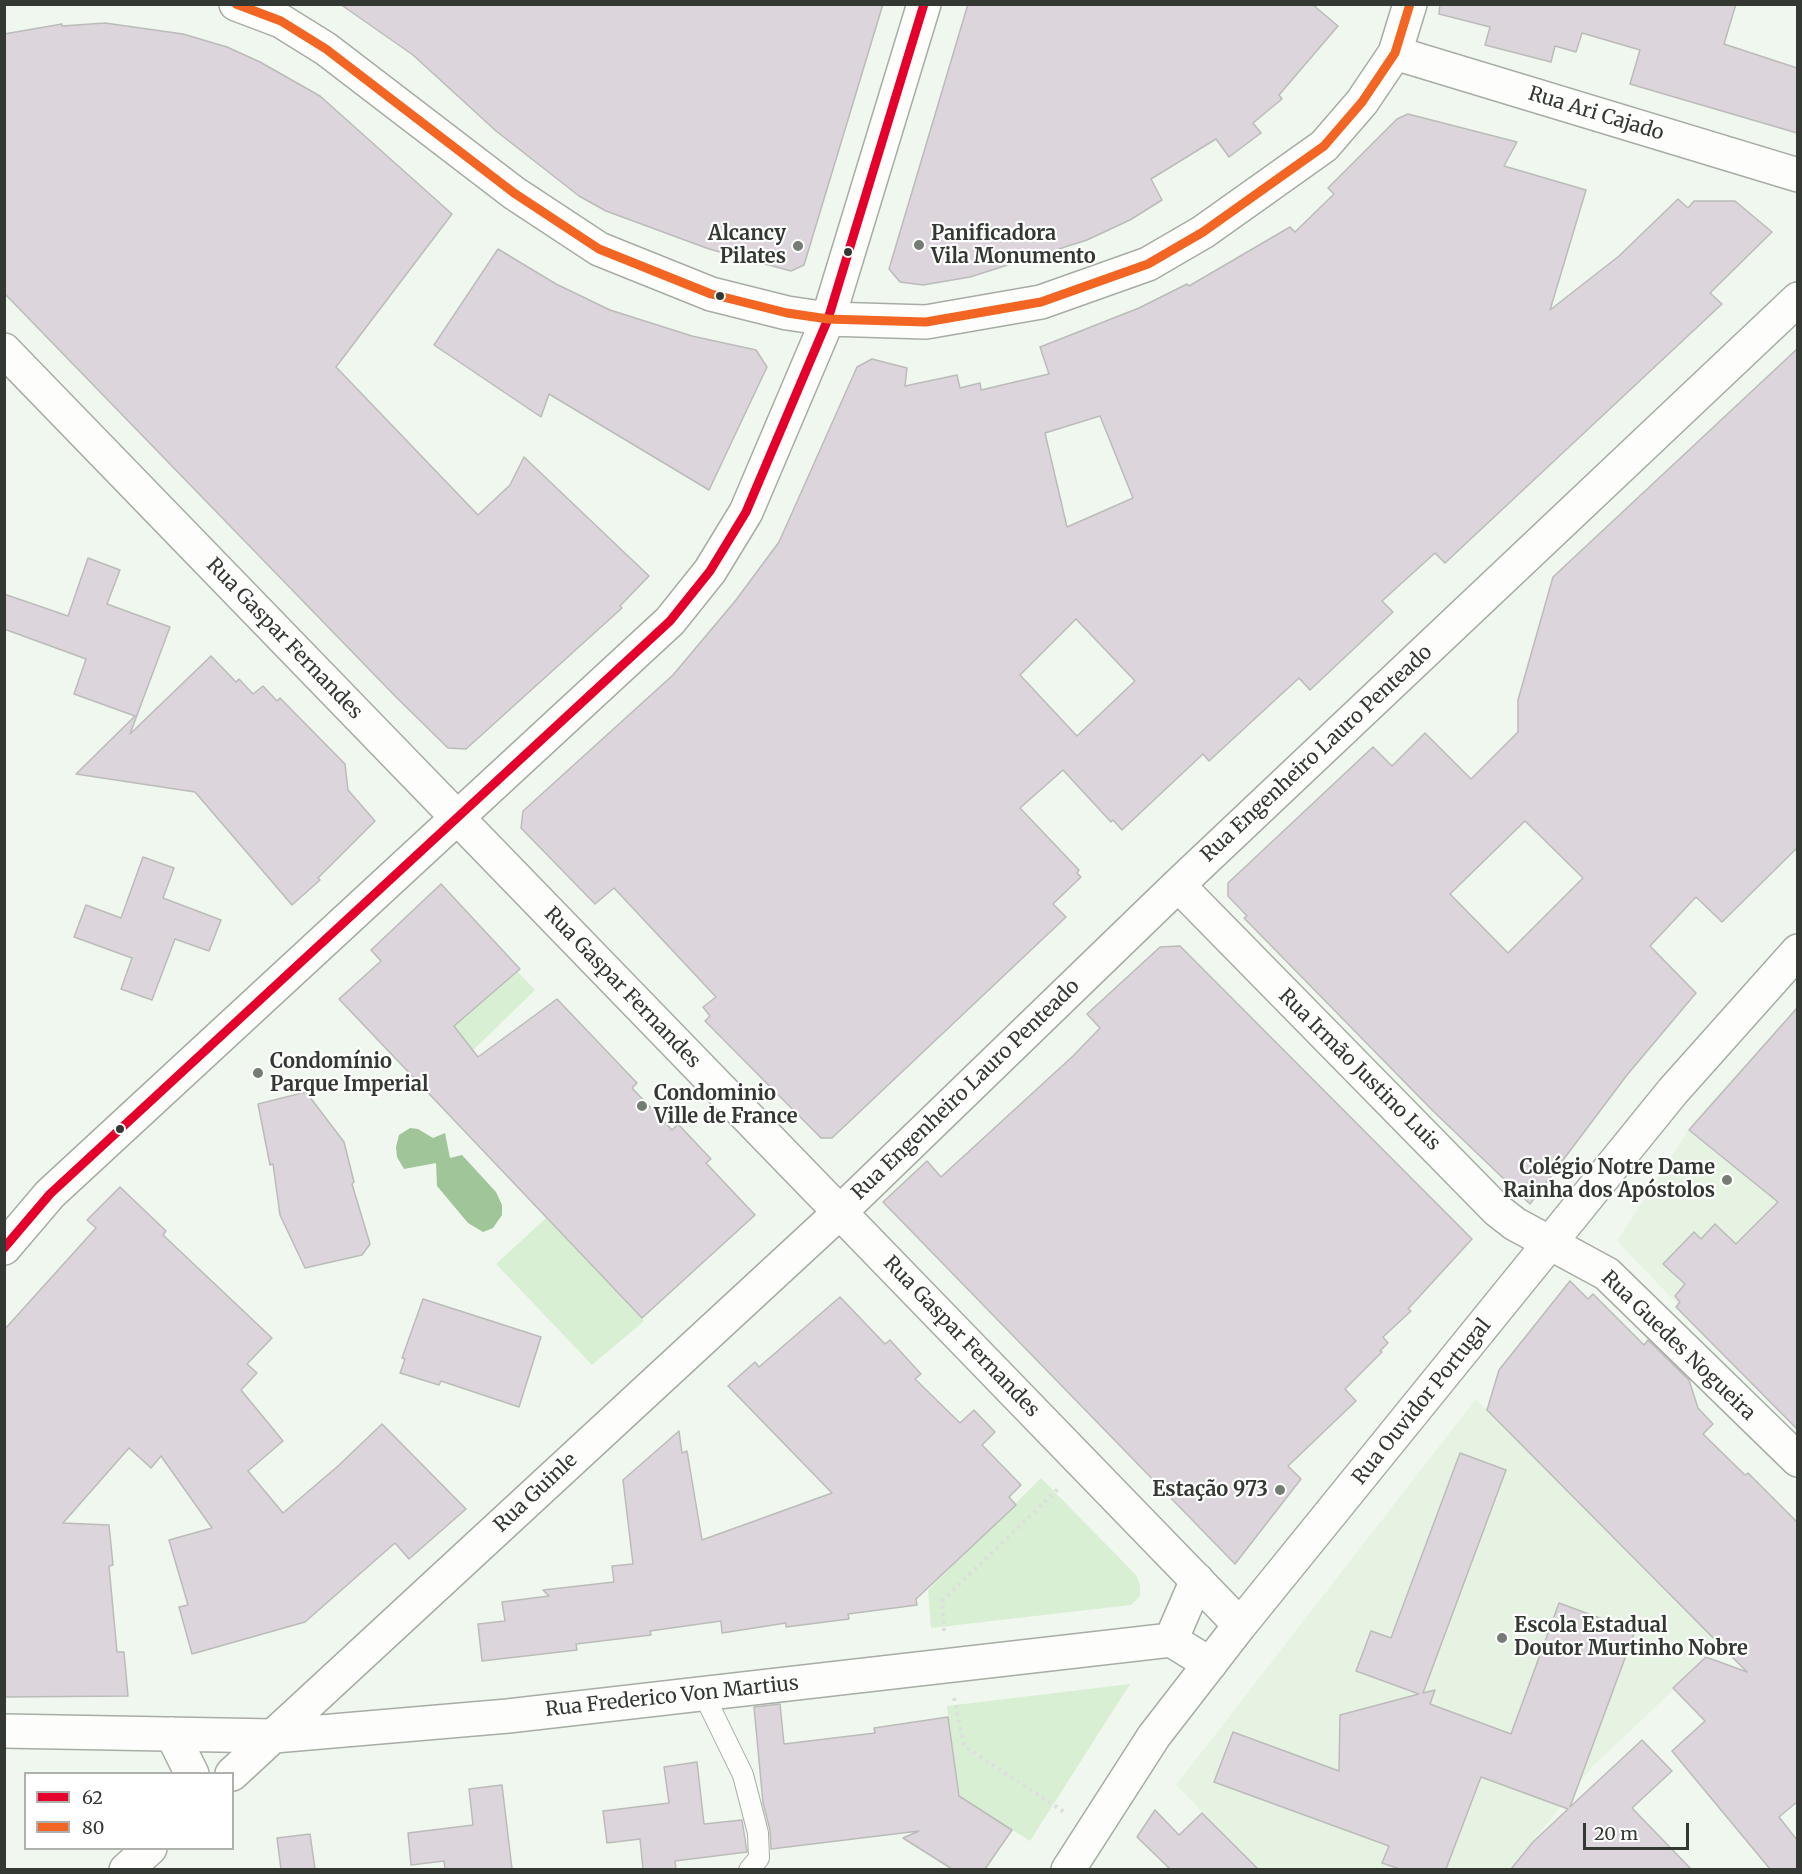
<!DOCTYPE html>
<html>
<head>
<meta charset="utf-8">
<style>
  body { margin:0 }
  #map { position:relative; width:1802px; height:1874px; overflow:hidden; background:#f0f7ee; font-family:Merriweather,serif }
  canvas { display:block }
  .frame { position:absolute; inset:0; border:6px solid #333932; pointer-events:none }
  .legend { position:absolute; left:24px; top:1772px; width:210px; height:78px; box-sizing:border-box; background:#fff; border:2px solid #adb0ad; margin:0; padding:8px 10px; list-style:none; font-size:18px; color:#333932 }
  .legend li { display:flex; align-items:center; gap:12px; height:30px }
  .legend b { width:30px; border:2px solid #adb0ad }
  .scale { position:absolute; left:1583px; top:1823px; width:106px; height:27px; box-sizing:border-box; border:3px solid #333932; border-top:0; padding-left:8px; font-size:18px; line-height:21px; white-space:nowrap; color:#333932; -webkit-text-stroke:4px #fff; paint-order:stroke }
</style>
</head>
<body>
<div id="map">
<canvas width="1802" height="1874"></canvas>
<div class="frame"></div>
<ul class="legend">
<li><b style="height:8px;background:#e4002b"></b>62</li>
<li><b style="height:8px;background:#f26522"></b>80</li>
</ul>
<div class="scale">20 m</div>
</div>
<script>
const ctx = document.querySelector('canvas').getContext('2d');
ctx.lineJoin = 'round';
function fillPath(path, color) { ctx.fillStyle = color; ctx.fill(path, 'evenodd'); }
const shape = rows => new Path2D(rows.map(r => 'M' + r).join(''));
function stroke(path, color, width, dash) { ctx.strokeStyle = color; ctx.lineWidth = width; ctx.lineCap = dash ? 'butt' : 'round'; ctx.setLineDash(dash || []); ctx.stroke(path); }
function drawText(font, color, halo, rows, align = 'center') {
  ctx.font = font + ' Merriweather,serif'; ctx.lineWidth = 4.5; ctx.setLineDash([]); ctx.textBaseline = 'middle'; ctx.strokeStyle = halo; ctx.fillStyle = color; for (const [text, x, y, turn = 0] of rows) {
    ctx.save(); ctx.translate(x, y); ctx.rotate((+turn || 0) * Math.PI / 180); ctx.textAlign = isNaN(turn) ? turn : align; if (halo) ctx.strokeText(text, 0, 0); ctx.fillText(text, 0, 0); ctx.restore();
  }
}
const built = shape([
  [1797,1008,1797,1429,1617,1241,1695,1120],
  [1476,1399,1721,1645,1593,1766,1511,1869,1258,1869,1176,1785]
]);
const green = shape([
  [475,927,535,990,429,1093,367,1027],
  [546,1218,644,1321,592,1365,496,1264],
  [1041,1478,1136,1575,1140,1585,1140,1596,1131,1605,931,1628,928,1590],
  [1130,1684,1030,1841,959,1796,947,1706]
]);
const water = shape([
  [410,1128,418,1129,433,1138,445,1133,450,1158,462,1155,496,1192,502,1205,502,1215,493,1228,483,1232,468,1223,437,1186,436,1163,404,1169,397,1157,396,1147,399,1135]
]);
const building = shape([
  [340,4,883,4,804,265,791,271,709,249,606,211,579,196,496,131,413,55,340,4],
  [968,4,1312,4,1338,26,1279,95,1282,99,1253,123,1261,133,1229,157,1216,139,1151,179,1162,200,1130,220,1087,240,970,277,923,285,900,282,889,269,968,4],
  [1440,4,1736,4,1724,44,1797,68,1797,133,1630,84,1640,50,1582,33,1576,52,1555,46,1551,62,1485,45,1490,27,1439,14,1440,4],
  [105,23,183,34,227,47,260,62,320,96,452,214,336,367,478,515,510,485,524,457,649,576,620,606,622,608,466,749,448,748,396,697,4,293,4,34,62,24,62,26,105,23],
  [1408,114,1517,142,1504,166,1586,190,1550,310,1619,256,1678,199,1688,208,1694,201,1735,201,1772,232,1710,293,1722,304,1445,563,1435,553,1382,601,1393,612,1310,690,1299,678,1209,761,1203,754,1122,830,1113,820,1111,822,1063,770,1020,808,1079,870,1077,873,1081,877,1053,904,1066,917,832,1138,821,1138,705,1021,710,1016,703,1007,716,997,614,888,595,904,521,828,523,811,673,675,736,600,779,542,857,367,872,359,907,368,905,386,957,375,960,388,980,383,981,390,1049,374,1040,347,1139,308,1187,284,1189,286,1290,227,1295,232,1334,194,1328,188,1397,119,1408,114],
  [1100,416,1133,498,1067,527,1045,433,1100,416],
  [1076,619,1135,681,1077,736,1020,675,1076,619],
  [498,249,556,284,610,310,692,336,756,350,767,367,709,490,549,394,541,417,434,345,498,249],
  [1797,349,1797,848,1722,922,1696,897,1650,946,1696,993,1627,1075,1530,1204,1433,1111,1244,918,1247,916,1228,896,1228,883,1373,747,1392,766,1425,733,1471,779,1518,732,1518,700,1553,577,1797,349],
  [1525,821,1583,878,1508,953,1450,894,1525,821],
  [88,558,120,570,107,604,170,627,130,734,211,656,236,682,239,679,253,694,263,686,277,701,280,698,345,764,348,790,375,821,318,878,320,880,292,905,195,792,76,774,135,716,74,694,86,659,4,629,4,594,68,616,88,558],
  [143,857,174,868,163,898,221,920,209,951,175,939,152,1000,121,989,132,958,74,937,86,905,121,918,143,857],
  [441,884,520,969,454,1026,478,1057,557,999,637,1083,632,1088,672,1130,678,1124,711,1159,706,1163,755,1215,642,1318,339,999,381,961,371,950,441,884],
  [1180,946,1472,1239,1408,1309,1411,1311,1383,1337,1388,1343,1380,1351,1382,1352,1345,1389,1356,1401,1288,1466,1301,1479,1235,1564,883,1202,927,1161,941,1177,1073,1056,1100,1028,1087,1014,1160,947,1180,946],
  [1797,1008,1797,1429,1676,1307,1680,1302,1675,1296,1685,1284,1663,1264,1694,1232,1701,1239,1715,1224,1736,1244,1778,1202,1689,1130,1797,1008],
  [306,1092,344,1142,354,1182,352,1184,370,1244,362,1255,305,1268,280,1215,273,1164,270,1165,258,1104,306,1092],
  [120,1187,166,1231,163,1235,272,1338,247,1364,257,1373,241,1390,283,1441,248,1471,283,1513,338,1466,382,1424,466,1509,409,1559,395,1543,305,1622,192,1654,179,1607,188,1605,169,1540,212,1528,161,1456,151,1468,129,1448,63,1523,109,1525,113,1565,109,1566,117,1652,124,1652,128,1696,4,1697,4,1330,96,1228,87,1220,120,1187],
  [1570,1281,1588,1299,1593,1294,1644,1345,1648,1340,1689,1380,1698,1408,1713,1424,1703,1434,1745,1475,1748,1473,1797,1522,1797,1802,1779,1817,1797,1840,1797,1869,1770,1869,1672,1751,1705,1721,1673,1688,1706,1657,1747,1672,1487,1410,1499,1370,1570,1281],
  [840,1297,885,1344,890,1340,921,1374,915,1379,960,1423,974,1410,995,1432,982,1445,1021,1485,1009,1497,1016,1505,916,1599,917,1605,848,1614,849,1619,786,1627,786,1623,722,1633,721,1621,650,1631,651,1635,576,1644,577,1650,482,1661,478,1624,505,1621,502,1602,549,1596,543,1590,614,1582,612,1566,633,1564,623,1480,679,1431,682,1453,687,1451,702,1540,832,1493,728,1386,755,1362,759,1367,840,1297],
  [423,1299,541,1337,519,1407,441,1381,439,1385,400,1373,405,1359,402,1358,423,1299],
  [1460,1453,1506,1470,1423,1693,1435,1690,1430,1704,1511,1734,1559,1603,1635,1631,1570,1807,1642,1740,1672,1771,1632,1808,1691,1869,1511,1869,1533,1842,1568,1809,1481,1777,1446,1869,1400,1869,1382,1863,1389,1846,1214,1782,1233,1732,1339,1771,1340,1715,1419,1694,1356,1671,1371,1631,1391,1638,1460,1453],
  [780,1704,784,1744,875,1733,874,1728,948,1717,959,1796,1012,1830,985,1869,952,1869,903,1838,919,1831,771,1849,770,1830,763,1803,754,1707,780,1704],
  [697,1762,704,1824,742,1820,747,1852,675,1861,676,1869,643,1869,640,1839,607,1843,603,1811,669,1803,664,1767,697,1762],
  [502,1785,512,1869,445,1869,444,1861,411,1865,408,1833,473,1825,469,1789,502,1785],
  [1155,1810,1179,1835,1202,1813,1258,1869,1170,1869,1137,1837,1155,1810],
  [310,1834,315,1869,281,1869,277,1838,310,1834]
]);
const path = shape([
  [944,1631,942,1601,1060,1487],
  [954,1698,964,1746,1064,1812]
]);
const lane = shape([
  [703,1693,743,1775,758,1833,759,1858,749,1870]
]);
const street = shape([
  [236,4,281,21,326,49,514,193,599,249,711,294,787,313,828,319,926,322,1041,302,1148,264,1203,232,1324,146,1362,102,1395,53,1410,4],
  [1395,53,1798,175],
  [1178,885,1497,1210,1515,1224,1607,1274,1798,1460],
  [4,1248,50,1194,670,621,710,571,746,512,828,319,924,4],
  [1171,1640,1197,1580],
  [4,1731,274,1736,508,1716,1171,1640,1210,1664],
  [172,1734,192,1774],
  [232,1774,840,1212,1178,885,1798,299],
  [126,1870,150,1848]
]);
const secondary = shape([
  [4,350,1240,1625],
  [1068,1870,1154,1736,1240,1625,1673,1091,1798,951]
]);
const bus1 = shape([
  [4,1248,50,1194,670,621,710,571,746,512,828,319,924,4]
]);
const bus2 = shape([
  [236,4,281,21,326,49,514,193,599,249,711,294,787,313,828,319,926,322,1041,302,1148,264,1203,232,1324,146,1362,102,1395,53,1410,4]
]);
const markers = [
  [919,245,6,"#757c74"],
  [798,246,6,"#757c74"],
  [848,252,5,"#333932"],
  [720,296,5,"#333932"],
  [258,1073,6,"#757c74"],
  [642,1106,6,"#757c74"],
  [120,1129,5,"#333932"],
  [1727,1180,6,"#757c74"],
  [1280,1490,6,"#757c74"],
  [1502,1638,6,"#757c74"]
];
const streetNames = [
  ["Rua Ari Cajado",1596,114,17],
  ["Rua Gaspar Fernandes",284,639,46],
  ["Rua Engenheiro Lauro Penteado",1317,754,-43],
  ["Rua Gaspar Fernandes",622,988,46],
  ["Rua Irmão Justino Luis",1359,1070,45],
  ["Rua Engenheiro Lauro Penteado",966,1090,-44],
  ["Rua Gaspar Fernandes",961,1337,46],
  ["Rua Guedes Nogueira",1678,1346,44],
  ["Rua Ouvidor Portugal",1422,1402,-51],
  ["Rua Guinle",536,1493,-43],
  ["Rua Frederico Von Martius",672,1697,-6]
];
const poiNames = [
  ["Alcancy",786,234,"right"],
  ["Pilates",786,257,"right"],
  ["Panificadora",931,234],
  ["Vila Monumento",931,257],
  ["Condomínio",270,1062],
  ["Parque Imperial",270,1085],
  ["Condominio",654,1094],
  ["Ville de France",654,1117],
  ["Colégio Notre Dame",1715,1168,"right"],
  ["Rainha dos Apóstolos",1715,1191,"right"],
  ["Estação 973",1268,1490,"right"],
  ["Escola Estadual",1514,1626],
  ["Doutor Murtinho Nobre",1514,1649]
];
fillPath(built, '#e6f3e2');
fillPath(green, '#d9efd4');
fillPath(water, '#a0c598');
fillPath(building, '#dcd5dc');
stroke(building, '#bbbcba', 1.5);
stroke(lane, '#a7aca5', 22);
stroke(street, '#a7aca5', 36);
stroke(secondary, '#a7aca5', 36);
stroke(path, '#dcdfdc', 4, [3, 4.5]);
stroke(lane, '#fdfefc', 20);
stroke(street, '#fdfefc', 33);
stroke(secondary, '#fdfefc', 33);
stroke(bus1, '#e4002b', 9);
stroke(bus2, '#f26522', 9);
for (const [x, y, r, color] of markers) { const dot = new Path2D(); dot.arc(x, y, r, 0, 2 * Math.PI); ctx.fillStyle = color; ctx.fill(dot); stroke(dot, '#fff', 2); }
drawText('20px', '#333932', '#fff', streetNames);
drawText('bold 20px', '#333932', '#fff', poiNames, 'left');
</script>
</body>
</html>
